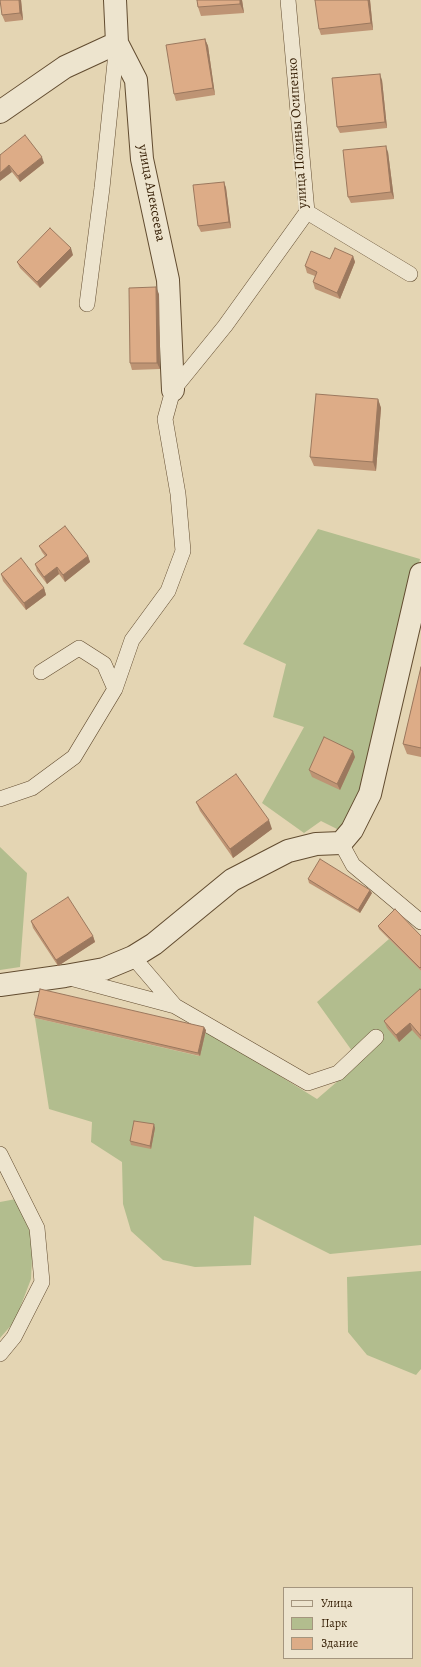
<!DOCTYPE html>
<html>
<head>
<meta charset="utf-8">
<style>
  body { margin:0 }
  #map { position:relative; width:421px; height:1667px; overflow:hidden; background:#e4d5b3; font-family:Alegreya,serif }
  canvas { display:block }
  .legend { position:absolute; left:283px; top:1587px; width:130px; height:72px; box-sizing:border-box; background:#ede4ce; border:1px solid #a4957e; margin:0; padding:5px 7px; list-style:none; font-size:12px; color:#361f05 }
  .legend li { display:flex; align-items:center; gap:8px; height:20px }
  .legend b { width:20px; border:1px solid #a4957e }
</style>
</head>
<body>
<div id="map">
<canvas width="421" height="1667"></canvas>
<ul class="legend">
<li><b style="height:5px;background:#ede4ce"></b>Улица</li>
<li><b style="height:11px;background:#b2bd8e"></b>Парк</li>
<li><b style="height:11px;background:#ddac87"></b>Здание</li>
</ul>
</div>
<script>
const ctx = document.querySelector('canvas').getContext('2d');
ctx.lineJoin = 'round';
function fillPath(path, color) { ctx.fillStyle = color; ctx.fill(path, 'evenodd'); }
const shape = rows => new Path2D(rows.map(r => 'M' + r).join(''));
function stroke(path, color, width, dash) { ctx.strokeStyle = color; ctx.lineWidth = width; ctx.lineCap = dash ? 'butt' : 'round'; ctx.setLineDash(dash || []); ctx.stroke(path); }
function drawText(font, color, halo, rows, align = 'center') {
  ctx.font = font + ' Alegreya,serif'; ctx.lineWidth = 4; ctx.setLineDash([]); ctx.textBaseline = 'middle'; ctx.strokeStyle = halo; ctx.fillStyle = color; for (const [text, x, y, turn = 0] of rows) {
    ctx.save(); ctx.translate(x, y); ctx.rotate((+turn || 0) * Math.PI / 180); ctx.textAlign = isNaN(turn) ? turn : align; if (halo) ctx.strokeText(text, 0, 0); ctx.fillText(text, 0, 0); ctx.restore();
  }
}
const green = shape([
  [318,529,420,559,364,786,339,830,321,821,304,833,262,803,304,727,273,717,286,664,243,644],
  [0,847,27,873,20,967,0,970],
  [389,939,421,971,421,1245,330,1254,254,1216,251,1265,195,1267,163,1260,131,1231,123,1204,122,1162,91,1142,92,1122,49,1109,35,1018,199,1056,206,1030,317,1099,360,1062,317,1002],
  [16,1199,33,1239,31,1279,15,1321,0,1338,0,1202],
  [421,1271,421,1369,416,1375,367,1355,348,1332,347,1277]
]);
const service = shape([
  [307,212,410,274],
  [87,304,102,188,117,43],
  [41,672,79,648,104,664,115,689],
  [0,799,32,788,74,757,115,689,132,640,168,591,183,551,178,494,165,419,173,390,225,326,307,212,288,0],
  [341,843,353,865,421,922],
  [133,957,175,1006,308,1083,338,1073,376,1037],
  [70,978,175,1006],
  [0,1154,37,1228,42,1282,14,1337,0,1354]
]);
const minor = shape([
  [115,0,117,43,136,80,142,159,168,280,173,390],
  [0,112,65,67,117,43],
  [0,985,65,976,104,969,133,957,154,944,232,880,288,851,316,844,341,843,352,830,370,794,421,574]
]);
const wall = shape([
  [21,0,23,20,5,22,2,15],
  [242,0,244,13,201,16,198,7],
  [370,0,373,30,321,35,319,29],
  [205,39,208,46,215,95,176,101,174,94],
  [382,80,387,128,340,133,337,127],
  [388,152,394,199,351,203,348,197],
  [0,155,44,163,20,182,12,172],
  [224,182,226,188,231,228,201,232,198,226],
  [73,255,40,288,20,268,17,262],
  [353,256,355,262,340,299,315,289,313,282,315,276,307,273,305,266,330,259],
  [159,294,160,369,132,370,130,363],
  [378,399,381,408,376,471,314,466,310,457],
  [39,546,88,556,90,562,65,582,59,574,47,584,37,571,35,564,45,556,42,552],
  [1,574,44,588,46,595,26,610,3,581],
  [421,667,421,757,407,754,403,744],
  [355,757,340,790,312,777,309,770],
  [196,802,272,829,233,858,200,811],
  [308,879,372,893,360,913,309,883],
  [31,921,93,936,95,942,58,966,33,928],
  [378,926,421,936,421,971,379,929],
  [421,990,421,1040,412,1030,399,1042,387,1028,384,1021],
  [34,1015,206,1030,200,1056,35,1018],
  [155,1128,151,1149,131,1145,130,1141]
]);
const shadedWall = shape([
  [19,0,21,0,23,20,20,13],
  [240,0,242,0,244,13,240,4],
  [368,0,370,0,373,30,371,23],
  [205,39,208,46,215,95,213,88],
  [380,74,382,80,387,128,385,122],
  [386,146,388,152,394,199,391,192],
  [42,157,44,163,20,182,18,176],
  [9,165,12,172,0,181,0,173],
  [224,182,226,188,231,228,229,222],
  [71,248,73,255,40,288,37,282],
  [353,256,355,262,340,299,337,293],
  [156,287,159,294,160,369,157,363],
  [378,399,381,408,376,471,373,462],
  [88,556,90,562,65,582,63,575],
  [57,567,59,574,47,584,44,577],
  [44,588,46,595,26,610,24,603],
  [353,751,355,757,340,790,337,784],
  [269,820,272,829,233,858,230,849],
  [370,890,372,893,360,913,358,910],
  [93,936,95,942,58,966,56,960],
  [410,1023,412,1030,399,1042,396,1035],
  [204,1027,206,1030,200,1056,198,1053],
  [154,1124,155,1128,151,1149,150,1146]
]);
const building = shape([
  [0,0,19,0,20,13,2,15,0,0],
  [197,0,240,0,240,4,198,7,197,0],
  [315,0,368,0,371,23,319,29,315,0],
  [205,39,213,88,174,94,166,45,205,39],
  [380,74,385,122,337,127,332,78,380,74],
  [25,135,42,157,18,176,9,165,0,173,0,155,25,135],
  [386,146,391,192,348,197,343,150,386,146],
  [224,182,229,222,198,226,193,185,224,182],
  [50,228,71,248,37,282,17,262,50,228],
  [335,248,353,256,337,293,313,282,317,272,305,266,311,251,330,259,335,248],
  [156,287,157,363,130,363,129,288,156,287],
  [316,394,378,399,373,462,310,457,316,394],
  [65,526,88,556,63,575,57,567,44,577,35,564,47,555,39,546,65,526],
  [21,558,44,588,24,603,1,574,21,558],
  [421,667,421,748,403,744,421,667],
  [324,737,353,751,337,784,309,770,324,737],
  [236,774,269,820,230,849,196,802,236,774],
  [320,859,370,890,358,910,308,879,320,859],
  [68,897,93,936,56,960,31,921,68,897],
  [395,909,421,936,421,967,420,968,378,926,395,909],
  [40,989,204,1027,198,1053,34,1015,40,989],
  [420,989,421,990,421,1036,410,1023,396,1035,384,1021,420,989],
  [134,1121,154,1124,150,1146,130,1141,134,1121]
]);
const streetNames = [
  ["улица Полины Осипенко",298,133,-94],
  ["улица Алексеева",151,193,79]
];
fillPath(green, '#b2bd8e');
stroke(service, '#624c30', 16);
stroke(minor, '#624c30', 24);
stroke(service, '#ede4ce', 15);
stroke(minor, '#ede4ce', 22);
fillPath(wall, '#be9474');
fillPath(shadedWall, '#9b785e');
fillPath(building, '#ddac87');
stroke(building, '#9b785e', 1);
drawText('14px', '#361f05', '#ede4ce', streetNames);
</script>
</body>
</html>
